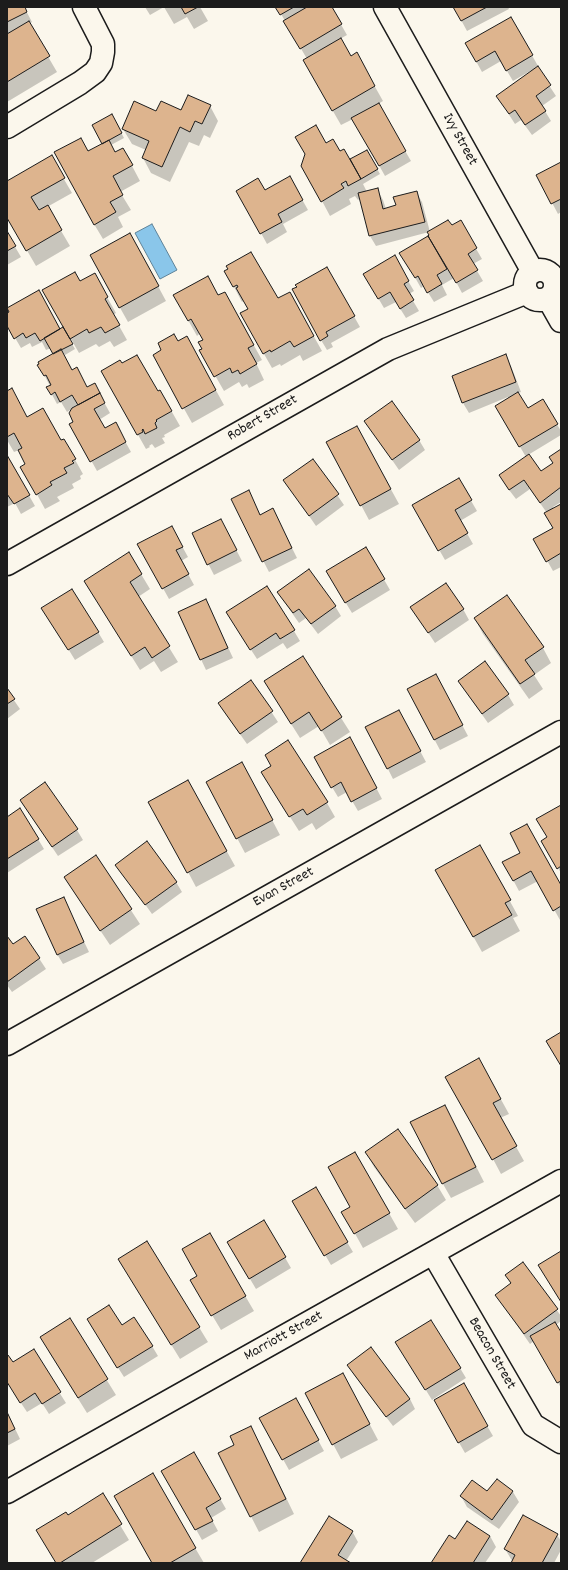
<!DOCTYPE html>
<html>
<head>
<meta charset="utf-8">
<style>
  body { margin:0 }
  #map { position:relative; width:568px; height:1570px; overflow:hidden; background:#fbf7ec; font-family:Dekko,sans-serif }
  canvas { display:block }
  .frame { position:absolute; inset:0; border:8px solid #1c1c1c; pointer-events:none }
</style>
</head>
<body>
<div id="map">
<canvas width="568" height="1570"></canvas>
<div class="frame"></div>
</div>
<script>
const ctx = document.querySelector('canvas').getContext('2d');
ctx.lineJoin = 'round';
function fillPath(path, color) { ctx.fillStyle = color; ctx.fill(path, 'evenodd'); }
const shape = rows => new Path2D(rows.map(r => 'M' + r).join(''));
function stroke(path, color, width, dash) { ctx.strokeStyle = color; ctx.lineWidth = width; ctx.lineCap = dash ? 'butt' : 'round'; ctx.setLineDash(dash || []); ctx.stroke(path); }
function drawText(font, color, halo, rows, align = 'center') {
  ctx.font = font + ' Dekko,sans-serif'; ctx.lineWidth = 4; ctx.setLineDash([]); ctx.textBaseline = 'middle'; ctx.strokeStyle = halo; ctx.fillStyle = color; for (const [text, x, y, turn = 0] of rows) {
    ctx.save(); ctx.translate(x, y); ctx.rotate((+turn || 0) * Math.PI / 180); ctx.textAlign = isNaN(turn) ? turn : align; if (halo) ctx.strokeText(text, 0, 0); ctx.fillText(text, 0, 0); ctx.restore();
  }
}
const water = shape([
  [152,224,177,270,160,279,135,233,152,224]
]);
const shadow = shape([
  [7,7,24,7,32,22,29,24,57,72,7,102],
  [145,7,164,7,150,15],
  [164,7,200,7,208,21,194,29,187,17,174,24],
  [277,7,331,7,347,35,340,39,351,57,365,69,383,101,378,104,411,161,385,176,353,119,341,125,304,61,307,59],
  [454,7,508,7,509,9,467,31],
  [511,18,538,66,537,67,556,96,542,106,551,121,532,135,521,120,515,124,497,96,533,71,532,70,513,81,501,61,482,72,466,43],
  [210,106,218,121,210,138,204,135,199,146,189,142,170,182,151,173,143,158,146,150,132,144,123,129,157,113,182,111],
  [112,115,124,138,111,145,115,153,131,164,140,181,120,192,131,210,118,217,123,227,103,239,94,224,88,153,103,144],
  [326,144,340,152,350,161,367,151,380,174,363,184,367,192,377,189,383,200,386,209,397,206,416,192,422,202,430,232,451,227,460,221,482,259,473,264,483,281,462,293,454,278,442,285,447,295,434,302,424,286,421,288,401,253,428,237,430,235,429,232,376,246,370,236,360,198,358,200,355,196,349,199,351,204,330,216,322,201],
  [51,157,72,193,47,207,70,246,36,266,7,216,7,182],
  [561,163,561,212,558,214,538,176],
  [290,178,308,210,283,224,287,232,267,244,238,191,265,191],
  [7,233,21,257,7,265],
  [138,249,166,301,128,322,91,256],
  [394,257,414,291,409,294,419,311,406,318,396,302,384,308,364,274],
  [229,270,278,299,298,308,322,351,303,361,300,355,281,366,280,364,272,368,264,354,249,309,244,300,242,302,226,272],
  [94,274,116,313,113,315,127,340,114,347,110,341,99,347,96,344,79,353,43,290,80,282],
  [333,279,360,327,331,343,333,347,327,350,321,340],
  [174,295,218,296,233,308,262,360,256,363,264,380,249,388,247,384,242,387,239,382,224,391,201,351,203,349,204,340,200,333,197,336],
  [7,314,60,330,63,329,75,349,65,355,62,351,61,351,72,371,87,388,100,395,110,413,99,420,104,429,115,423,131,452,97,471,71,424,75,422,72,409,67,412,61,402,57,404,48,387,50,386,39,365,54,354,51,348,46,350,42,342,32,347,30,343,21,348,7,324],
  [178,342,195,352,224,405,192,423,154,355],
  [505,356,511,366,521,392,518,393,528,409,542,400,561,431,561,435,528,455,541,473,554,463,561,450,561,502,553,507,554,509,561,505,561,567,553,571,535,539,554,528,547,513,530,489,516,499,506,486,526,457,496,406,508,398,508,397,469,413,463,403,453,376],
  [102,371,157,393,160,391,180,426,164,435,165,437,162,438,165,443,155,448,152,444,149,446,150,447,146,449],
  [7,392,27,418,61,441,64,440,83,474,80,476,81,479,72,484,74,488,57,497,60,501,45,509,22,467,26,464,19,450,14,452,7,440],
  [365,421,419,440,425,450,399,470],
  [365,442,399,504,369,520,361,505],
  [7,457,35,506,21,514,15,503,7,507],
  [313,460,344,505,316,526,285,481],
  [459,480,477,511,460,521,473,544,445,560,414,506],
  [232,500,254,502,261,516,278,520,297,558,269,572],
  [226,530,242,561,214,575,193,534],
  [177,537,188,557,181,561,194,585,169,599,139,545],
  [366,548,390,590,352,613,327,572],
  [129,554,150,589,138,597,178,662,161,672,154,661,140,670,94,596],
  [278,593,335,606,341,616,318,634,306,618,299,623],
  [506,596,543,648,551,663,534,675,543,689,529,699,483,634,475,619],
  [206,600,233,658,206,670,179,612],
  [412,608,463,609,469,620,435,643],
  [49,618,98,632,104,642,75,660],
  [233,622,294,631,300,641,287,649,283,643,257,659],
  [303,658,350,732,330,745,319,726,300,738,274,697],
  [251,681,278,722,247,744,225,713],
  [459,682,508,695,514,705,488,723],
  [441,685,468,736,440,750,408,690],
  [7,690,20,709,7,719],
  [404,721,426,762,393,779,388,769],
  [356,749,382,799,358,811,347,792,338,797,332,787],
  [250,778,280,835,245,853,237,838],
  [271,787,327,803,335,817,316,830,312,823,299,831],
  [196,796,235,866,196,887,188,872],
  [561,806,561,873,542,841,548,838],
  [27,810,77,830,83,840,58,856],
  [7,818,38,839,44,849,7,873],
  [521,853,561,887,561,920,560,920,538,881,519,891,504,863],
  [96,857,140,924,110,945,65,878],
  [488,861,518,916,513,918,520,931,482,952,436,870],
  [117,865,176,882,182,892,152,914],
  [63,898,89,952,63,964,57,954],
  [25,937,46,969,12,992,7,985,7,938,13,946],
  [487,1074,509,1114,500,1118,524,1161,501,1174,493,1159],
  [453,1121,484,1182,451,1198,443,1184],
  [398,1130,437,1185,446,1200,415,1223,374,1167,366,1152],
  [355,1153,398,1229,363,1248,343,1212,352,1207],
  [315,1189,353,1252,331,1265,294,1202],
  [264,1221,291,1268,256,1289,228,1242],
  [209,1234,254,1311,221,1330,191,1280,199,1276],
  [147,1242,208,1342,180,1359,128,1274],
  [523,1263,561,1316,561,1321,556,1325,561,1334,561,1388,534,1341,530,1344,496,1295,511,1284,507,1276],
  [69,1319,116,1395,87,1413,49,1352],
  [121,1326,152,1346,158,1356,124,1377,94,1330],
  [33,1351,66,1403,49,1414,42,1403,27,1412,7,1382,7,1357,13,1364],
  [403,1353,460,1368,466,1378,432,1400],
  [349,1365,410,1399,415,1409,393,1426,354,1375],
  [463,1385,493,1436,465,1453,435,1401],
  [351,1389,378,1440,341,1459,333,1444],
  [301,1409,324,1451,289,1470,260,1418],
  [7,1412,20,1439,7,1446],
  [259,1442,294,1514,259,1532,219,1454,236,1446],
  [194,1453,226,1509,211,1518,218,1531,202,1540,163,1471],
  [152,1475,204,1563,153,1563],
  [497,1480,513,1492,519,1502,499,1529,467,1507,461,1496,487,1493],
  [102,1495,129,1540,92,1563,57,1563,67,1516],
  [352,1531,358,1542,346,1561,349,1563,301,1563],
  [557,1535,561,1541,561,1550,554,1563,512,1563,513,1561,511,1559,505,1549],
  [490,1536,496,1547,485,1563,432,1563,455,1540]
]);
const building = shape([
  [7,7,25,7,27,12,7,22,7,7],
  [181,7,198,7,185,14,181,7],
  [275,7,294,7,280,15,275,7],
  [307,7,332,7,342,24,300,49,283,21,307,7],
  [453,7,487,7,461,21,453,7],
  [511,17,533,55,506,71,495,51,476,62,465,43,511,17],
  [29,21,50,56,7,82,7,34,29,21],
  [341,38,351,56,357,52,375,86,332,111,303,60,341,38],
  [538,66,551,85,536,96,546,111,525,125,515,110,509,114,496,96,538,66],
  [188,95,211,105,202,124,195,121,190,132,180,127,162,167,142,158,149,141,122,129,134,101,156,111,161,101,181,110,188,95],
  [379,103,406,151,379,166,351,118,379,103],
  [112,114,122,133,102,144,92,125,112,114],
  [316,125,326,143,333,139,340,151,344,149,361,179,348,186,346,181,341,184,344,188,321,202,301,166,305,154,295,137,316,125],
  [81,138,88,151,109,140,115,152,123,148,133,165,113,176,123,195,110,202,116,212,94,225,54,152,81,138],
  [367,150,378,169,361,179,350,159,367,150],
  [52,155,65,178,31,197,39,210,48,205,62,230,26,251,7,218,7,181,52,155],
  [561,162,561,199,551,204,536,175,561,162],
  [290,176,303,200,278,214,282,222,260,234,236,191,258,178,265,190,290,176],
  [378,188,383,209,396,205,393,197,417,191,425,222,369,236,358,193,378,188],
  [448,220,452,225,461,220,477,248,468,254,478,270,456,283,428,236,429,235,427,232,448,220],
  [7,231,16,246,7,251,7,231],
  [130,233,159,286,119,308,90,255,130,233],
  [428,236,447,269,437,275,442,284,427,293,418,276,415,278,399,253,428,236],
  [251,252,278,298,290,292,314,336,294,347,290,341,271,352,270,350,263,354,240,313,248,309,236,288,238,287,237,285,233,287,224,271,228,269,226,266,251,252],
  [395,255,409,281,404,284,414,300,400,309,390,292,378,299,363,274,395,255],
  [327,267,355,316,326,332,328,336,320,341,292,289,297,287,295,285,327,267],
  [75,272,80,281,95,273,108,297,105,299,120,325,105,333,101,327,89,333,87,329,70,339,42,290,75,272],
  [208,276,218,295,225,292,254,345,248,348,257,364,240,374,238,370,232,373,230,368,214,377,199,350,202,349,198,342,203,340,191,319,188,321,173,295,208,276],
  [39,290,60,329,40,341,35,333,26,338,23,333,14,339,7,326,7,313,9,312,7,308,39,290],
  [63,327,73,344,53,354,44,338,63,327],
  [174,334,178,341,187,336,216,390,182,409,153,355,161,350,158,343,174,334],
  [61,349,72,370,77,367,87,387,95,383,100,393,78,405,72,395,60,402,55,392,51,395,46,387,51,385,46,375,44,376,37,365,39,364,38,362,61,349],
  [506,354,516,382,462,403,452,376,506,354],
  [137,355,158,391,160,390,172,411,156,420,157,421,155,423,157,428,145,434,143,429,142,430,143,432,137,435,101,371,120,360,122,363,137,355],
  [12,388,27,417,43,408,61,440,64,439,76,459,72,461,74,463,64,468,67,473,50,482,52,485,36,495,20,467,25,464,18,450,22,448,14,433,7,437,7,391,12,388],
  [518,392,528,408,543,399,558,424,519,447,495,406,518,392],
  [100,393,105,403,94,409,105,428,116,422,126,442,90,462,69,424,73,422,69,413,72,408,100,393],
  [392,401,420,440,392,460,364,421,392,401],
  [357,426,391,489,360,506,326,442,357,426],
  [561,449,561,487,540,503,524,480,509,490,499,475,529,454,541,471,553,463,549,457,561,449],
  [7,455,30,495,14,504,7,494,7,455],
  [313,459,339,494,309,516,283,480,313,459],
  [459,478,472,500,455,510,468,533,438,551,412,505,459,478],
  [249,490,260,515,273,508,292,548,262,562,231,499,249,490],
  [561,504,561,553,546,562,533,539,553,528,544,513,561,504],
  [221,519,237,550,207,565,192,533,221,519],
  [172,526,183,547,176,550,189,574,162,589,137,544,172,526],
  [366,547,385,579,345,603,326,571,366,547],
  [129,552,142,574,130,582,170,646,152,658,145,647,131,656,84,581,129,552],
  [309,569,336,606,311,624,299,609,293,613,277,592,309,569],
  [446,583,464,609,428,633,410,607,446,583],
  [267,586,295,630,280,639,276,633,250,650,226,612,267,586],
  [72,589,99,632,68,650,41,608,72,589],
  [507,595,544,647,525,660,535,674,520,684,474,618,507,595],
  [206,599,228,648,200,660,178,612,206,599],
  [303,656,342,717,321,731,309,712,291,724,264,681,303,656],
  [485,661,509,694,482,714,458,681,485,661],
  [436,674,463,725,434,740,407,689,436,674],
  [251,680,273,711,240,734,218,703,251,680],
  [7,688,15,699,7,704,7,688],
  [399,710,421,751,387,769,365,727,399,710],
  [350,737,377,788,351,802,341,782,331,788,314,757,350,737],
  [288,740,328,802,307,815,303,809,289,817,261,772,271,766,265,755,288,740],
  [242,762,273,820,236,839,206,782,242,762],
  [188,780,227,851,187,873,148,802,188,780],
  [45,782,78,829,52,847,20,800,45,782],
  [561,805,561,866,557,869,541,841,547,837,536,819,561,805],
  [20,808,39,839,7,859,7,817,20,808],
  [527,824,561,885,561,906,553,911,531,871,513,881,502,862,520,853,510,833,527,824],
  [147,841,177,882,145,905,115,865,147,841],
  [480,845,511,900,505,903,512,915,473,937,435,870,480,845],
  [96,855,132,909,100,931,64,877,96,855],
  [64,897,84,942,57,955,36,909,64,897],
  [7,936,13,944,25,936,40,958,7,982,7,936],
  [561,1032,561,1066,546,1041,561,1032],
  [479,1058,501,1099,493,1103,517,1146,492,1160,445,1077,479,1058],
  [445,1105,476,1167,442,1184,410,1122,445,1105],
  [398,1129,438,1185,405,1209,365,1152,398,1129],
  [355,1152,390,1213,354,1234,341,1212,350,1207,328,1167,355,1152],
  [316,1187,348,1242,324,1256,292,1201,316,1187],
  [264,1220,286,1257,249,1279,227,1242,264,1220],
  [210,1233,246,1296,211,1316,190,1280,197,1276,182,1249,210,1233],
  [147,1241,200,1327,171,1345,118,1259,147,1241],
  [561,1251,561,1302,538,1265,561,1251],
  [523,1262,558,1309,524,1334,495,1295,511,1283,505,1275,523,1262],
  [109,1305,122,1325,134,1317,153,1346,117,1368,87,1319,109,1305],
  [70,1318,108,1379,78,1398,40,1337,70,1318],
  [431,1320,461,1368,425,1390,395,1342,431,1320],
  [555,1322,561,1332,561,1381,557,1383,530,1336,555,1322],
  [371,1347,410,1399,386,1417,347,1365,371,1347],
  [34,1349,61,1392,42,1404,35,1393,20,1403,7,1382,7,1355,8,1355,13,1362,34,1349],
  [343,1373,370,1424,332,1445,305,1393,343,1373],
  [464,1383,488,1426,458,1443,434,1400,464,1383],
  [296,1398,319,1440,282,1460,259,1418,296,1398],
  [7,1412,15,1429,7,1433,7,1412],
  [251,1426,286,1499,250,1517,218,1453,234,1445,230,1436,251,1426],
  [194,1452,221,1499,206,1508,213,1521,195,1530,161,1471,194,1452],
  [153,1473,196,1548,170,1563,152,1563,114,1496,153,1473],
  [497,1479,513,1491,492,1520,460,1496,472,1480,487,1491,497,1479],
  [103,1493,122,1524,60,1563,56,1563,36,1530,66,1512,68,1515,103,1493],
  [523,1515,558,1534,542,1563,511,1563,515,1555,504,1549,523,1515],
  [329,1516,353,1531,338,1555,351,1563,300,1563,329,1516],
  [467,1521,490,1536,473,1563,431,1563,449,1535,455,1539,467,1521]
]);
const minor = shape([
  [385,7,533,272],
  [7,127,80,83,95,72,101,63,103,52,103,44,84,7],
  '525 285a15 15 0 1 1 30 0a15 15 0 1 1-30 0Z',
  [548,298,561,321],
  [7,564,388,349,527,292],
  [7,1044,561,732],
  [433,1253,533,1425,561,1442],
  [7,1492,561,1181]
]);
const streetNames = [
  ["Ivy Street",459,140,61],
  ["Robert Street",263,419,-30],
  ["Evan Street",284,888,-29],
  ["Marriott Street",284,1337,-29],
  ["Beacon Street",491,1354,60]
];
fillPath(water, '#8ac6ea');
stroke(water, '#5e8298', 1);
fillPath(shadow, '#0003');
fillPath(building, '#ddb48e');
stroke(building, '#1c1c1c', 1);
stroke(minor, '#1c1c1c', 25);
stroke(minor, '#fbf7ec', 22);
drawText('15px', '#1c1c1c', '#fbf7ec', streetNames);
</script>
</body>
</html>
